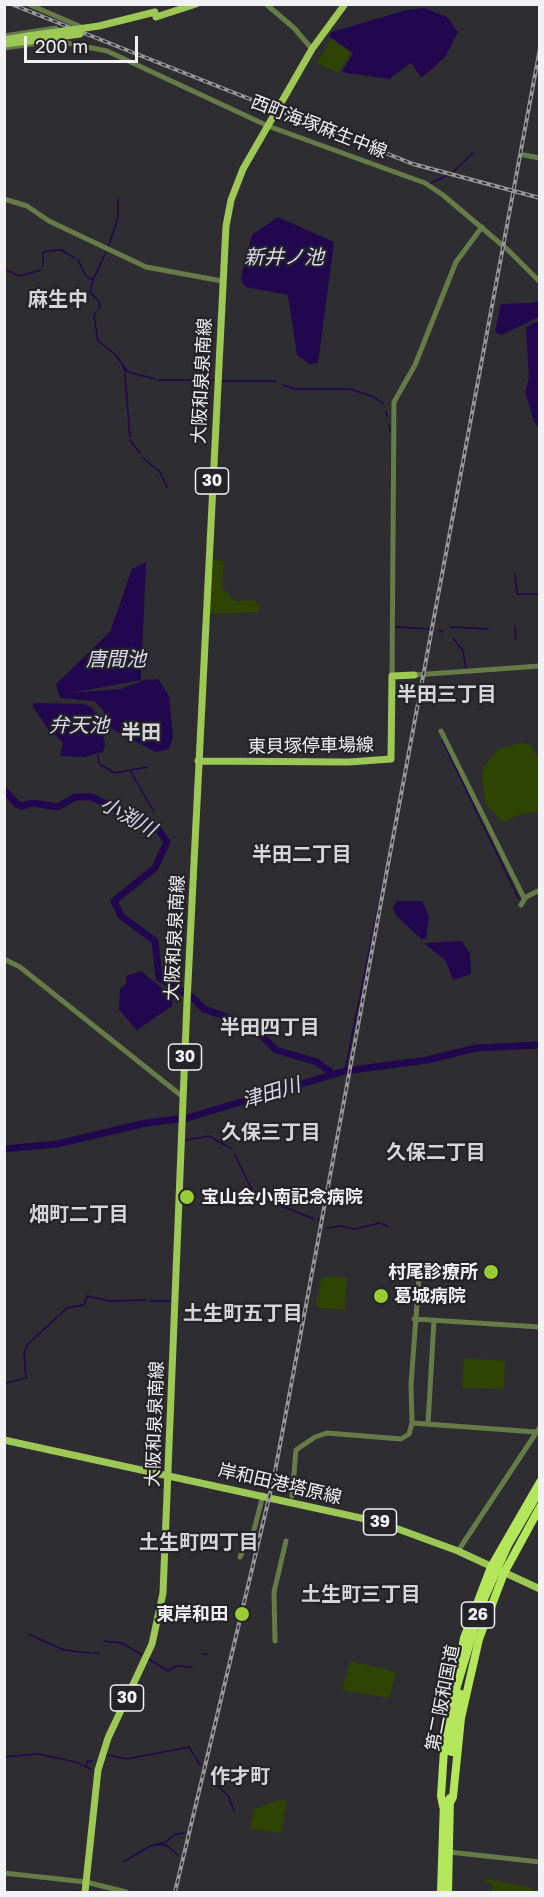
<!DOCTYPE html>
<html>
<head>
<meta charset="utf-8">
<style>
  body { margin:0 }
  #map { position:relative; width:544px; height:1897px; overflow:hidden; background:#2e2d31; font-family:"Golos Text",sans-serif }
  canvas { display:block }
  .frame { position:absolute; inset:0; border:6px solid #f2f2f4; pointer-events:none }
  .scale { position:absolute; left:24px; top:36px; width:114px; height:27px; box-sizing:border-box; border:3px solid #f2f2f4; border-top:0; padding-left:8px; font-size:18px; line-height:21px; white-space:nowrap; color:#f2f2f4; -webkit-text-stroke:4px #242327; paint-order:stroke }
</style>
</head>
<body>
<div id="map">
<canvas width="544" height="1897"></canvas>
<div class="frame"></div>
<div class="scale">200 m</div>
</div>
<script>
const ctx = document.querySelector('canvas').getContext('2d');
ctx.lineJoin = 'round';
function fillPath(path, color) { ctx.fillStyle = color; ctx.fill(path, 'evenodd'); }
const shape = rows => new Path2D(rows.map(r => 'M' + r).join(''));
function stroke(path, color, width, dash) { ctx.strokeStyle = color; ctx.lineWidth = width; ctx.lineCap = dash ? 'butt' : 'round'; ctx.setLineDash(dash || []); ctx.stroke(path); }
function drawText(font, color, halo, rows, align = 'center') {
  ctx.font = font + ' "Golos Text","Noto Sans JP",sans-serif'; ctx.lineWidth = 4.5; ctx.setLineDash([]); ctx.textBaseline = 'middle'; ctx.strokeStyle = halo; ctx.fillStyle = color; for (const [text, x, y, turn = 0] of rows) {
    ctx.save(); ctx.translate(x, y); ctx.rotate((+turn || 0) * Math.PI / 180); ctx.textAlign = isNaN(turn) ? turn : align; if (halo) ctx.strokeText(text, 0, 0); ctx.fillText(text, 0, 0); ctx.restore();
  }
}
const green = shape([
  [331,39,351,53,338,73,317,63],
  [213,560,224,561,222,587,235,601,256,600,257,604,261,603,258,612,210,614],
  [521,743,531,745,539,761,539,812,521,814,503,822,485,804,482,776,484,766,498,749],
  [325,1277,347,1277,345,1310,320,1308,316,1304,321,1279],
  [464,1358,505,1361,504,1389,462,1388],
  [350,1661,396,1672,389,1698,342,1690],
  [282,1799,286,1801,282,1833,250,1829,254,1809],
  [486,1878,530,1888,536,1892,491,1892,493,1885,484,1881]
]);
const water = shape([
  [424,8,447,17,458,32,445,57,425,75,421,77,411,63,389,79,342,72,353,53,329,36,332,32,406,10],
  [278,217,334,242,318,363,309,364,297,355,288,295,246,287,242,283,241,277,252,235],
  [539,301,539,317,501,335,495,332,501,304,531,303],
  [539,321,540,321,539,429,534,421,525,392,529,377,526,327],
  [146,562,141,680,70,693,121,689,144,680,158,679,169,696,173,737,169,749,156,752,112,729,103,710,94,701,60,698,56,684,110,632,132,569],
  [34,703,85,704,91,707,100,719,105,745,103,752,84,757,60,756,63,742,49,730,33,707],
  [397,901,422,901,429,916,426,939,421,939,396,915,393,908],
  [462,941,470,954,471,974,453,980,446,961,424,943],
  [141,971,173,997,172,1006,137,1030,119,1010,120,989,126,984,126,976]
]);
const stream = shape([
  [431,183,452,173,473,153],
  [108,248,118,217,118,199],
  [78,260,86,276,93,280,90,292,100,303,99,308],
  [43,266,43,253,47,251,61,250,75,258],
  [4,269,20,276,41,270],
  [93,280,106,252],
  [96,312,94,316,98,341,115,354,128,372,155,379],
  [123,366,125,372],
  [125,374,130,437],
  [158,380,214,380],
  [222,381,276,381],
  [283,385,295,389,350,389,374,397,383,404],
  [386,411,387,417],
  [389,425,390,431],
  [130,440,140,453],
  [142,457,160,472,167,487],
  [515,574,517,594,540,594],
  [395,627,430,629],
  [450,627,488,629],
  [515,627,516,639],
  [439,630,443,632],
  [453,638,463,651,466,669],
  [442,740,519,899],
  [98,755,99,764,115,773,148,767],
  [131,772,154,812],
  [345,1071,385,873],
  [186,1140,209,1136,232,1149],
  [235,1155,252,1190,267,1200,314,1219],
  [318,1219,319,1220],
  [383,1224,388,1227],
  [327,1228,341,1226,355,1229,380,1223],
  [150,1301,171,1301],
  [6,1383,26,1378,24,1353,28,1344,67,1308,84,1305,87,1296,110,1301,146,1300],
  [28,1634,64,1650,89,1653],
  [104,1641,122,1643,144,1656],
  [93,1653,99,1653],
  [203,1654,207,1654],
  [149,1659,168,1671,176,1666,192,1667],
  [108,1755,127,1759,189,1747,200,1765],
  [4,1757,38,1754,76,1762,91,1769],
  [86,1766,87,1761,92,1761],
  [210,1778,229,1797,234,1811],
  [157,1845,166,1845,178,1855],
  [123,1862,150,1846,166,1842,175,1834,184,1833],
  [75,1891,77,1892]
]);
const river = shape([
  [4,790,17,804,21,806,33,803,58,807,75,797,92,797,158,829,167,842,155,868,114,901,121,916,155,941,159,978,192,997,204,1009,252,1026,276,1050,317,1062,333,1074],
  [4,1149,57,1144,146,1123,187,1118,345,1071,427,1060,476,1048,540,1045]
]);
const minor = shape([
  [28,4,79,26],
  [266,4,294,28,312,49],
  [4,36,56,28,62,42,107,51,268,126,425,183,443,195,508,250,540,282],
  [4,48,61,40],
  [524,155,540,158],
  [4,199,27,206,49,221,146,267,222,281],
  [414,675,540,666],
  [392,676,394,402,415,365,456,262,482,227],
  [441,731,524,898],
  [521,905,526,897,540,890],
  [4,959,20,967,183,1097],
  [414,1319,540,1327],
  [412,1423,536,1432],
  [428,1424,434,1320],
  [292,1496,296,1450,315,1437,327,1433,401,1439,409,1434,412,1423,411,1384,419,1277],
  [458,1551,540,1427],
  [240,1557,254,1530,263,1495],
  [275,1641,274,1592,286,1541],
  [449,1852,540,1862],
  [4,1873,86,1882,126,1892]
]);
const major = shape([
  [156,17,196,4],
  [4,40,28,36],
  [4,44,29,41],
  [198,761,349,762,391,759,392,676,414,675],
  [4,1440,379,1522,458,1551,540,1589],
  [85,1892,98,1770,108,1738,152,1644,163,1593,187,1002,226,226,231,200,243,169,312,49,345,4]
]);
const highway = shape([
  [450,1803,453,1797,461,1718,479,1639,504,1573,540,1507],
  [443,1806,441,1796,445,1735,464,1638,491,1567,540,1482],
  [441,1892,444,1801],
  [448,1892,450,1798]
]);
const rail = shape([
  [11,4,413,164,540,198],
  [175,1892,274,1477,540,48]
]);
const majorBridge = shape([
  [28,36,99,26,155,12],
  [29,41,80,34]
]);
const highwayBridge = shape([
  [447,1751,457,1686,481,1606,508,1545,540,1490],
  [452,1752,461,1694]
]);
const markers = [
  [187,1197,8,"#99cb36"],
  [491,1272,8,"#99cb36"],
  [381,1296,8,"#99cb36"],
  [242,1614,8,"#99cb36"]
];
const shields = [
  [212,481,33],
  [185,1057,33],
  [380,1522,33],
  [478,1615,33],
  [127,1698,33]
];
const shieldNames = [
  ["30",212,481],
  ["30",185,1057],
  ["39",380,1522],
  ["26",478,1615],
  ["30",127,1698]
];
const streetNames = [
  ["西町海塚麻生中線",319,127,21],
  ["大阪和泉泉南線",202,381,-87],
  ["東貝塚停車場線",311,746,-1],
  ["大阪和泉泉南線",175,938,-87],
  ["大阪和泉泉南線",155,1424,-88],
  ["岸和田港塔原線",280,1484,13],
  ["第二阪和国道",443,1698,-79]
];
const poiNames = [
  ["宝山会小南記念病院",201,1197],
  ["村尾診療所",478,1272,"right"],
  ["葛城病院",394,1296],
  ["東岸和田",228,1614,"right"]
];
const waterNames = [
  ["新井ノ池",284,258],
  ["唐間池",116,660],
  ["弁天池",79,726],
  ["小渕川",128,817,29],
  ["津田川",271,1093,-17]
];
const neighbourhoodNames = [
  ["麻生中",58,300],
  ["半田三丁目",447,695],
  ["半田",141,733],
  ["半田二丁目",302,855],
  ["半田四丁目",270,1028],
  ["久保三丁目",271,1133],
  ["久保二丁目",436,1153],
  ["畑町二丁目",79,1215],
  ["土生町五丁目",243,1314],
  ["土生町四丁目",199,1543],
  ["土生町三丁目",361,1595],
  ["作才町",240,1777]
];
fillPath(green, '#2f4303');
fillPath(water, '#21074e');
stroke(stream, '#21074e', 1.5);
stroke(river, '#21074e', 7);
stroke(minor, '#667b47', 5);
stroke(major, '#9dc856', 7);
stroke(highway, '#b3e65a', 8);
stroke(rail, '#98989b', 4);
stroke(rail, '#242327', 1.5, [4.5]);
stroke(majorBridge, '#9dc856', 7);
stroke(highwayBridge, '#b3e65a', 8);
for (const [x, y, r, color] of markers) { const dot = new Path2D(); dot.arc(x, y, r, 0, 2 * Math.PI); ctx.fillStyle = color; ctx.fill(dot); stroke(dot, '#242327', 2); }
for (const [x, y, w] of shields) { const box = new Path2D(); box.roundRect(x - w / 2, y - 13, w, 26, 4.5); ctx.fillStyle = '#242327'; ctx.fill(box); stroke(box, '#f2f2f4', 1.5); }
drawText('bold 16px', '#f2f2f4', null, shieldNames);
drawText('18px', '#f2f2f4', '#242327', streetNames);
drawText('bold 18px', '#f2f2f4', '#242327', poiNames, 'left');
drawText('italic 20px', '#dddaf0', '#242327', waterNames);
drawText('bold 20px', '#d5d5da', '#242327', neighbourhoodNames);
</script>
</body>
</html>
